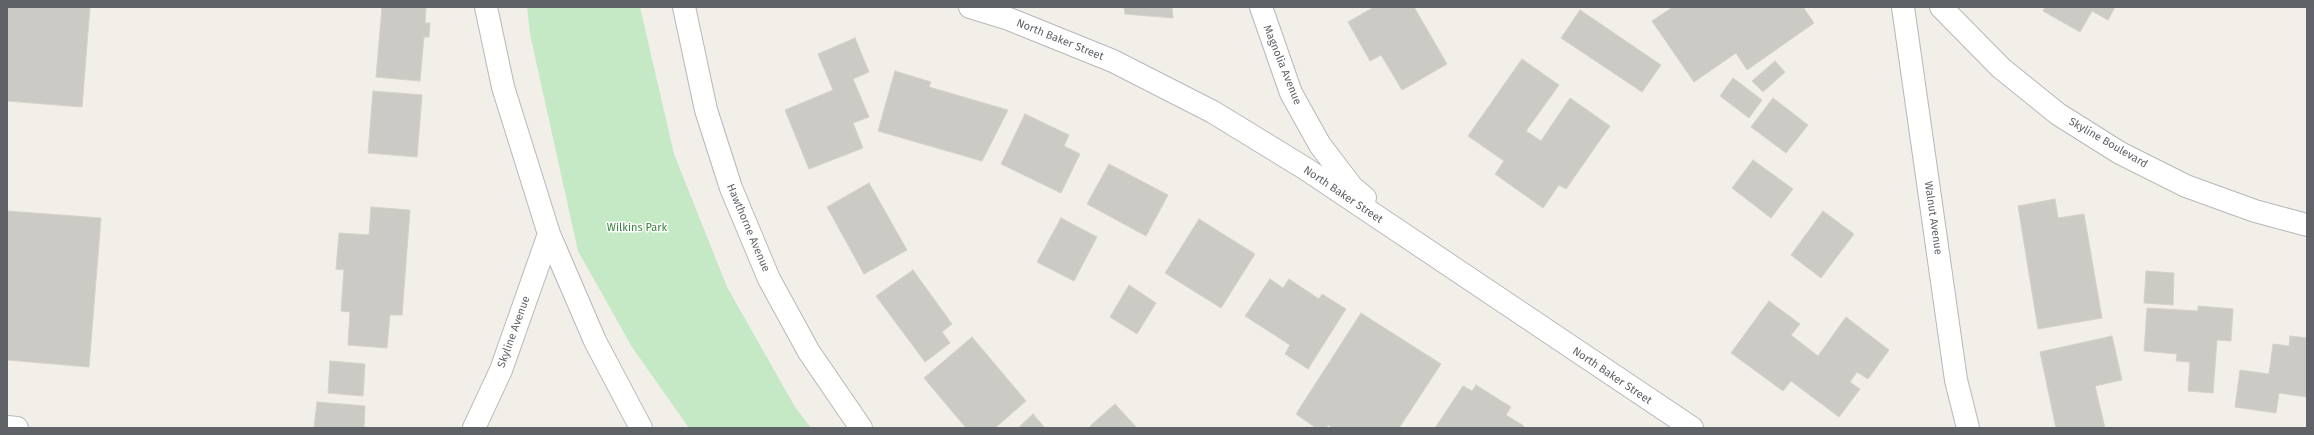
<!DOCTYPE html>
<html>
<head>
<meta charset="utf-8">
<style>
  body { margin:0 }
  #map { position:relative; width:2314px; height:435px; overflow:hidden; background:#f1efe8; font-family:"Fira Sans",sans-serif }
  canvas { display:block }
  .frame { position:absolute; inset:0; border:8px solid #5f6368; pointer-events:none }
</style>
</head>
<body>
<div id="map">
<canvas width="2314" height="435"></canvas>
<div class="frame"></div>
</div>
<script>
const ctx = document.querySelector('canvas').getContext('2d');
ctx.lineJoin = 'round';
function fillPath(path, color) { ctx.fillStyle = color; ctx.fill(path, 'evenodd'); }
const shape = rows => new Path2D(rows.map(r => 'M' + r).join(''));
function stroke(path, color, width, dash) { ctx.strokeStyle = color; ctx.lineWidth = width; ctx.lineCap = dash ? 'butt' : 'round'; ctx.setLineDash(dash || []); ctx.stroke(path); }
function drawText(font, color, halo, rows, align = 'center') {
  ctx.font = font + ' "Fira Sans",sans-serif'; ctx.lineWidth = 3; ctx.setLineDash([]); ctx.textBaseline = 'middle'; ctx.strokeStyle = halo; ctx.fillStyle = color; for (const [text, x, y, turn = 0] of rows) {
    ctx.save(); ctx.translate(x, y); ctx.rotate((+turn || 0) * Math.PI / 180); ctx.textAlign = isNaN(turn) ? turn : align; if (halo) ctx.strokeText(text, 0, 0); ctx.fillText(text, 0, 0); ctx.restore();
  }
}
const green = shape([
  [527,7,640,7,674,154,727,287,795,407,811,428,689,428,632,347,578,251,530,34]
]);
const building = shape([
  [7,7,90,7,82,107,7,101,7,7],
  [382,7,426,7,425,23,430,23,429,37,424,37,420,81,376,77,382,7],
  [1124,7,1172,7,1173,18,1125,14,1124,7],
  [1374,7,1414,7,1447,64,1402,90,1381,55,1370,61,1348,22,1374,7],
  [1673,7,1803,7,1814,23,1747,70,1736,53,1694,82,1652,21,1673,7],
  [2045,7,2115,7,2108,20,2092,11,2080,32,2043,11,2045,7],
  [1580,10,1661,65,1642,92,1561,38,1580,10],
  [855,38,869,72,853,79,869,117,853,123,863,148,809,169,785,110,833,90,818,54,855,38],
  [1522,59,1559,85,1526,131,1541,141,1570,98,1610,126,1566,189,1559,185,1543,208,1495,174,1504,161,1468,136,1522,59],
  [1775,61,1785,72,1763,92,1752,81,1775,61],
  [895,71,931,82,929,87,1008,110,982,161,878,131,895,71],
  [1733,78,1762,100,1749,118,1720,96,1733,78],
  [373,91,422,95,417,157,368,153,373,91],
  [1773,98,1808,125,1786,153,1751,127,1773,98],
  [1025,114,1069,135,1064,146,1080,154,1061,193,1001,164,1025,114],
  [1753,160,1793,189,1771,218,1732,188,1753,160],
  [1109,164,1168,195,1146,236,1087,204,1109,164],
  [869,183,907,250,864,274,827,207,869,183],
  [2055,199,2058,218,2084,214,2102,318,2038,329,2018,206,2055,199],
  [371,207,410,210,402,315,390,315,387,348,348,345,350,312,341,311,344,270,336,269,339,233,369,235,371,207],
  [7,211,101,218,89,367,7,360,7,211],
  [1823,211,1854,234,1821,278,1791,255,1823,211],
  [1061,218,1097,237,1074,281,1037,262,1061,218],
  [1199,219,1255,254,1221,308,1165,273,1199,219],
  [913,270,952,324,942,332,950,343,925,362,876,296,913,270],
  [2146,271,2174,273,2173,305,2144,303,2146,271],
  [1270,279,1283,288,1289,279,1319,299,1322,294,1346,309,1308,369,1285,354,1290,345,1245,316,1270,279],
  [1129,285,1156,303,1137,334,1110,317,1129,285],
  [1769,301,1800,324,1791,335,1818,356,1846,317,1889,350,1868,379,1857,372,1850,382,1860,389,1839,417,1791,381,1783,391,1731,353,1769,301],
  [2198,306,2233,309,2231,341,2217,340,2213,393,2188,391,2190,362,2176,361,2177,354,2144,351,2147,308,2198,311,2198,306],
  [1361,313,1441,364,1399,428,1333,428,1328,425,1326,428,1316,428,1296,414,1361,313],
  [2112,336,2122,380,2095,386,2105,428,2056,428,2040,352,2112,336],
  [2290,336,2307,338,2307,397,2279,393,2276,413,2235,407,2240,370,2269,374,2273,344,2289,346,2290,336],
  [972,337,1026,401,995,428,966,428,924,378,972,337],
  [330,361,365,364,363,396,328,393,330,361],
  [1476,385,1511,407,1506,415,1524,426,1523,428,1435,428,1463,386,1472,391,1476,385],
  [317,402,365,406,364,428,314,428,317,402],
  [1115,404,1137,428,1091,428,1090,426,1115,404],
  [1033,414,1045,428,1018,428,1033,414]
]);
const street = shape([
  [486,7,503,87,549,234,595,341,641,428],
  [684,7,706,110,731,188,769,279,809,352,861,428],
  [970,7,1009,19,1113,61,1213,112,1306,169,1692,428],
  [1261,7,1291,93,1320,145,1352,187,1365,198],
  [1903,7,1956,380,1968,428],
  [1941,7,2001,68,2058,114,2120,153,2186,186,2255,211,2307,225],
  [7,427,17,428],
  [474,428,501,370,549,234]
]);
const streetNames = [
  ["North Baker Street",1060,40,22],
  ["Magnolia Avenue",1282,65,68],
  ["Skyline Boulevard",2108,143,30],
  ["North Baker Street",1343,195,34],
  ["Walnut Avenue",1933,218,82],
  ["Hawthorne Avenue",748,228,67],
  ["Skyline Avenue",514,332,-70],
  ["North Baker Street",1612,376,34]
];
const parkNames = [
  ["Wilkins Park",637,228]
];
fillPath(green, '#c5e8c5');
fillPath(building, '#cccac5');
stroke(building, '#d6d1c6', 1);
stroke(street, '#b5b8bc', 24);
stroke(street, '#fff', 22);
drawText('11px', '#5f6368', '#fff', streetNames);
drawText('11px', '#348238', '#fff', parkNames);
</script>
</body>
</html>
